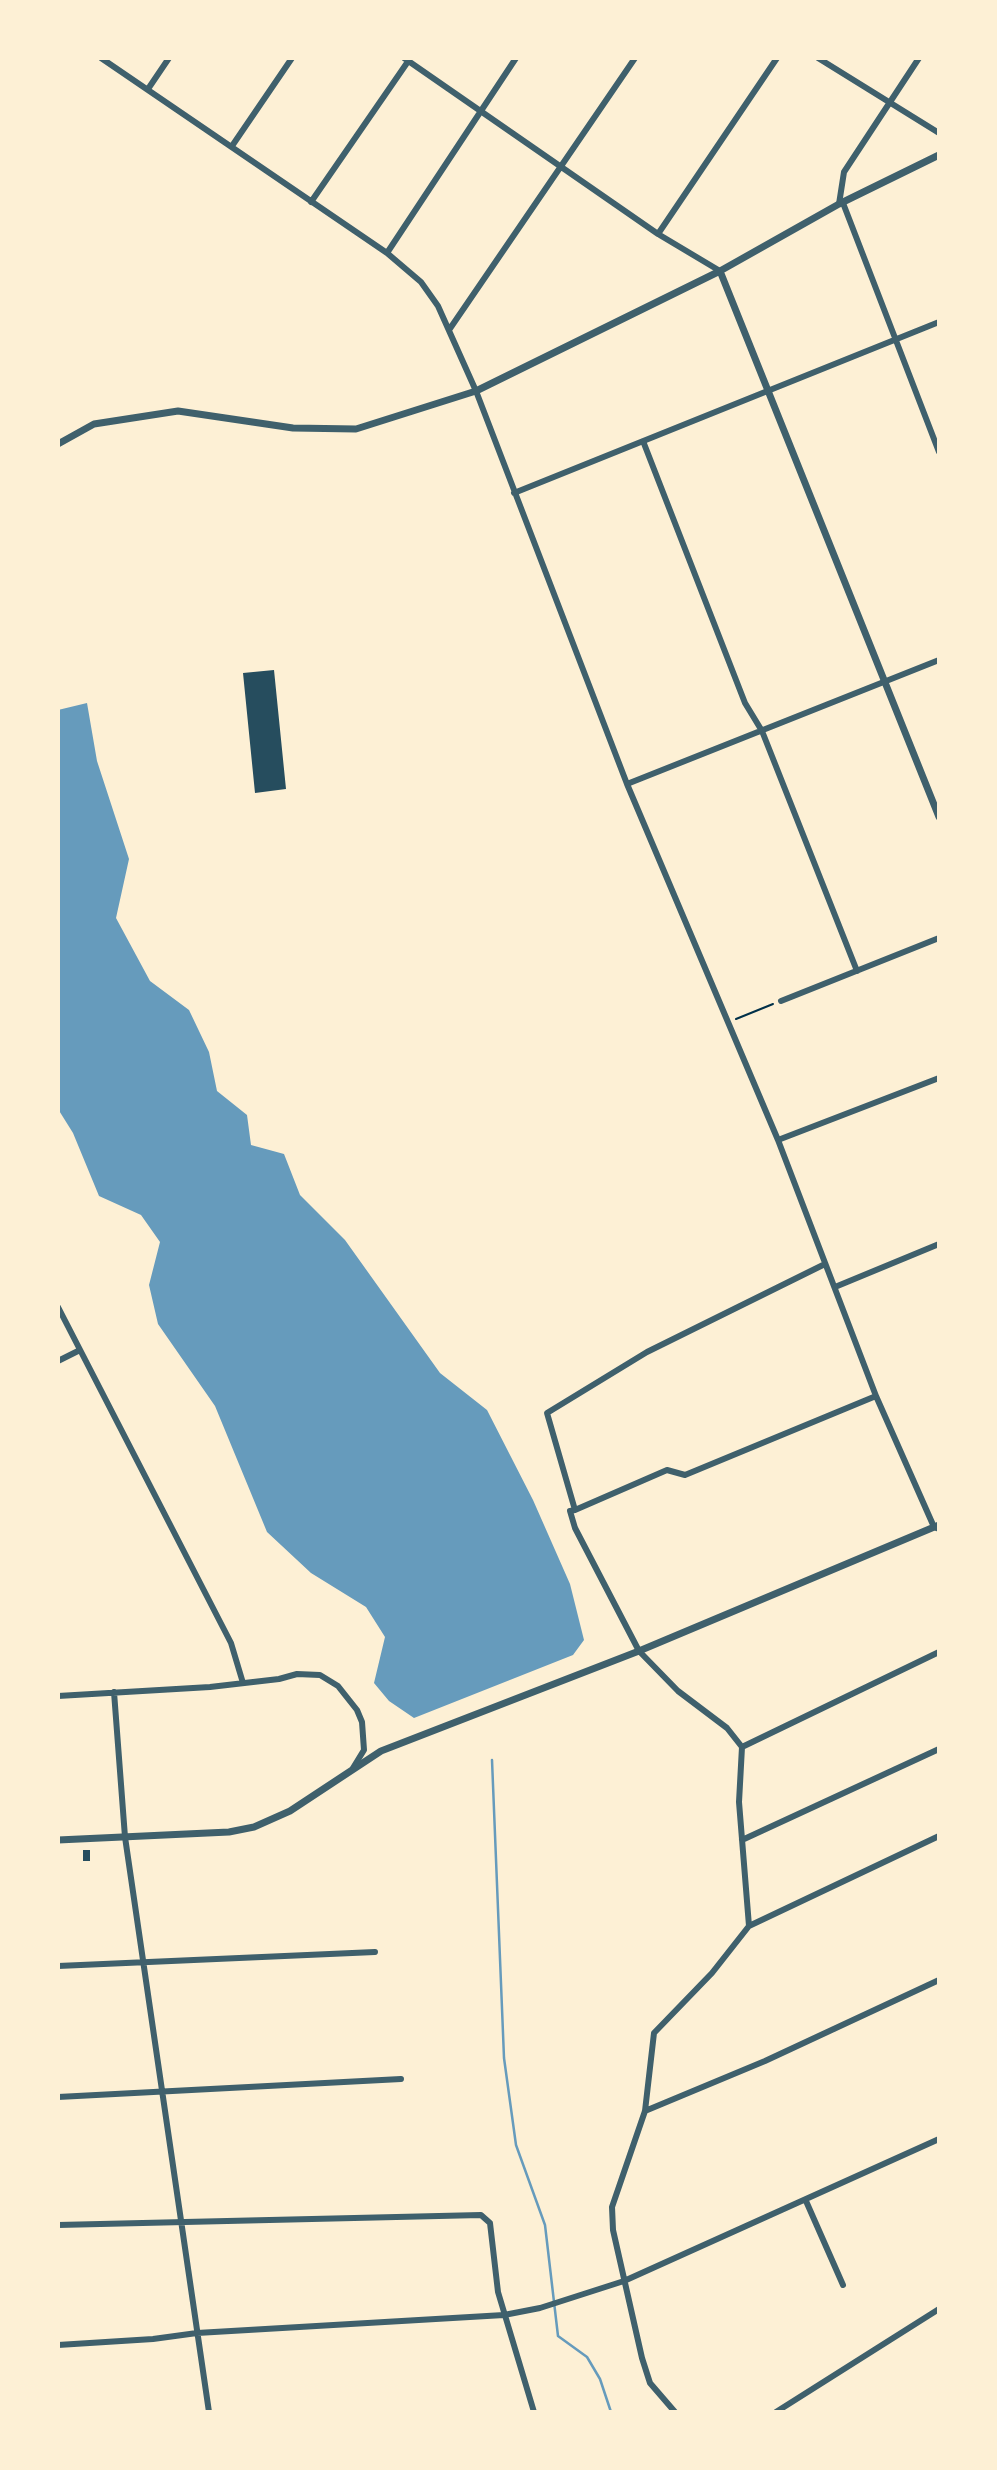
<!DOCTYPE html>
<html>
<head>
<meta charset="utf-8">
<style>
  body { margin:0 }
  #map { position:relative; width:997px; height:2470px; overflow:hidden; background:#fdf0d5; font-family:"Noto Sans",sans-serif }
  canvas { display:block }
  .frame { position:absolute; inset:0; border:60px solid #fdf0d5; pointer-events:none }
</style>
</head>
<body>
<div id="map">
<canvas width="997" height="2470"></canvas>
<div class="frame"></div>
</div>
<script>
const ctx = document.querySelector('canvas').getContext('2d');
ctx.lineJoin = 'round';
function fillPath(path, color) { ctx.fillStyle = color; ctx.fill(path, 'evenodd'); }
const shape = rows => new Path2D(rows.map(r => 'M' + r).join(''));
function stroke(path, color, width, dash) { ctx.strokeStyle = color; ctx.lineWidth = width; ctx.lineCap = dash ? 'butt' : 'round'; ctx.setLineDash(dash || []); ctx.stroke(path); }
const water = shape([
  [87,703,97,761,129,859,116,918,150,981,189,1010,209,1052,217,1091,247,1115,251,1145,284,1154,300,1195,345,1240,440,1373,487,1410,533,1500,570,1584,584,1640,573,1655,414,1718,389,1701,374,1683,385,1637,366,1607,311,1573,267,1532,215,1406,158,1324,149,1285,160,1242,141,1215,99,1196,73,1133,58,1109,58,710]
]);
const stream = shape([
  [492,1760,504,2058,516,2145,545,2225,558,2336,587,2357,600,2379,611,2412]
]);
const building = shape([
  [274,670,286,789,255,793,243,673],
  [83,1850,90,1850,90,1861,83,1861]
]);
const path = shape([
  [736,1019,773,1004]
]);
const minor = shape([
  [101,58,387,253,421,282,438,306,476,391,627,784,778,1140,876,1396,934,1527,939,1529],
  [404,58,658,234,720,271],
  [818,58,939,133],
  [148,89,169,58],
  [232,146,292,58],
  [311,202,409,60],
  [843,203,939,452],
  [839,204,844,172,919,58],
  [658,234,777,58],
  [387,253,516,58],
  [449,330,635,58],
  [643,441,745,703,762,731,857,971],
  [514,493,939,322],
  [627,784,939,660],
  [781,1001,939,938],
  [778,1140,939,1078],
  [835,1287,939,1244],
  [58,1307,231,1643,243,1683],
  [58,1361,80,1350],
  [575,1510,667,1470,685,1475,876,1396],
  [114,1692,125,1837,209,2412],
  [58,1696,210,1687,279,1679,297,1674,320,1675,338,1686,357,1710,362,1722,364,1750,353,1768],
  [742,1747,939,1652],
  [742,1840,939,1749],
  [749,1926,939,1836],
  [58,1966,375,1952],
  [58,2097,401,2079],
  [645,2111,765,2061,939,1980],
  [806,2201,843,2285],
  [58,2225,481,2215,490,2223,498,2292,534,2412],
  [58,2345,153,2339,197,2333,504,2315,540,2308,624,2281,939,2139],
  [675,2412,650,2383,642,2358,613,2230,612,2207,645,2111,654,2033,712,1973,749,1926,739,1802,742,1747,727,1728,678,1691,639,1651,575,1528,570,1511,575,1510,547,1413,647,1352,825,1264],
  [776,2412,939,2309]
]);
const tertiary = shape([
  [720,271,939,817],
  [58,444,94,424,178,411,293,428,356,429,476,391,720,271,839,204,939,155],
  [58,1840,229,1832,254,1827,290,1811,381,1751,639,1651,939,1525]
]);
fillPath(water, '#669bbc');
stroke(stream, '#669bbc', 2.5);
fillPath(building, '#264d5e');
stroke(path, '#003049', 2);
stroke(minor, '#3f606c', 6);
stroke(tertiary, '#3f606c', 7);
</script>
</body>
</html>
